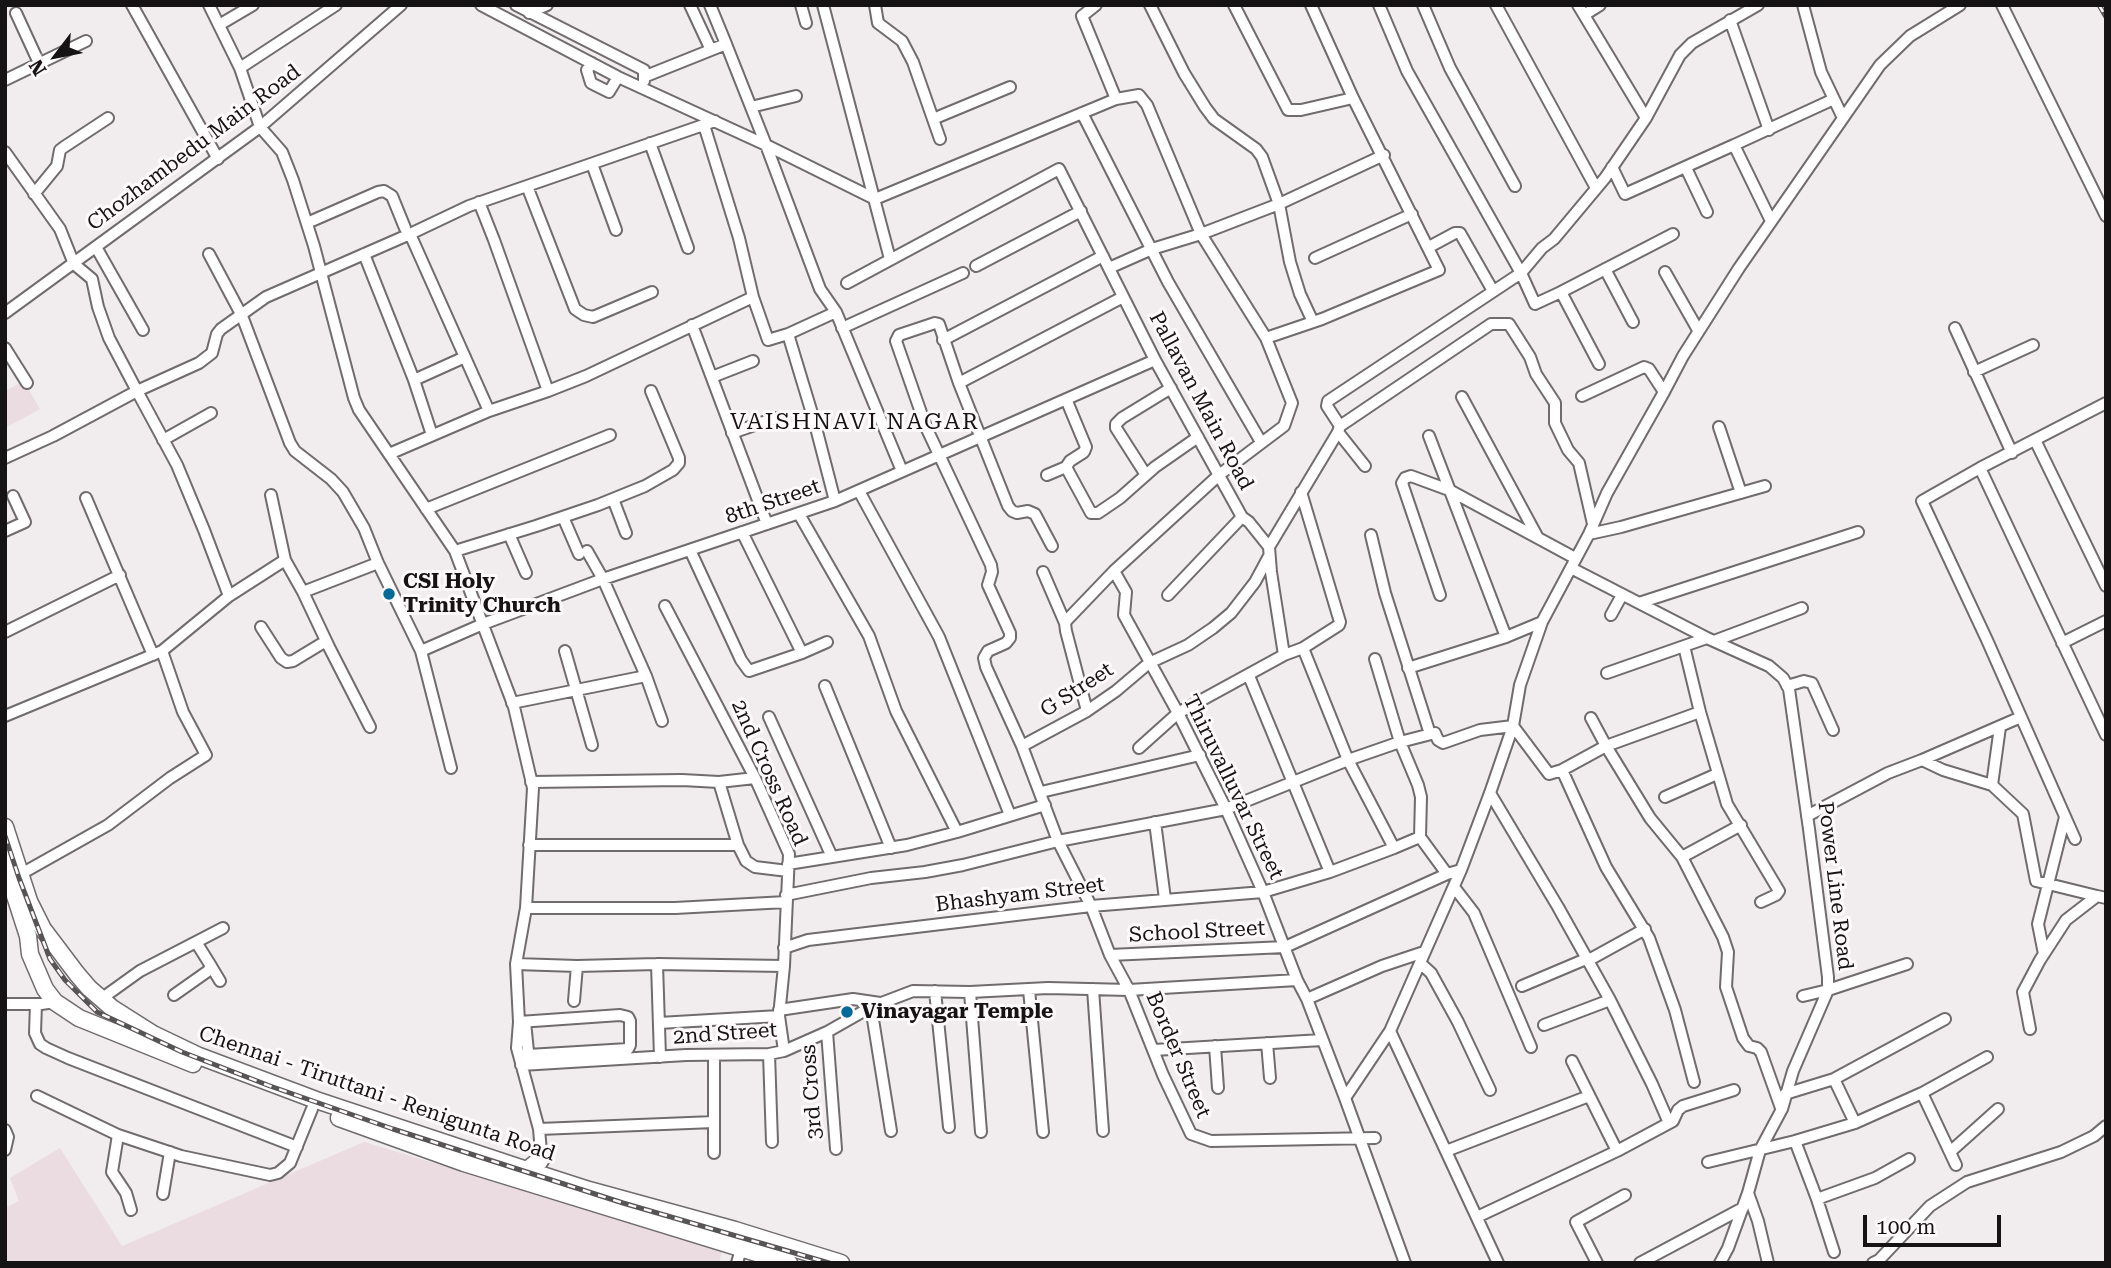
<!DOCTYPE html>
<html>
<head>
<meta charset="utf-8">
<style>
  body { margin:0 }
  #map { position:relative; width:2111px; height:1268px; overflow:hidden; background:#f1eced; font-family:"Roboto Serif",serif }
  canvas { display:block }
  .frame { position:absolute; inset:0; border:7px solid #151314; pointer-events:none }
  .north { position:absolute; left:21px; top:21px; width:70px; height:70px; -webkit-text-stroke:5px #fff9fb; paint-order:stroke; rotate:238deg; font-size:19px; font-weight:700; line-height:28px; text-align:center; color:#151314 }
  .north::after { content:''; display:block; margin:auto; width:24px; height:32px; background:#151314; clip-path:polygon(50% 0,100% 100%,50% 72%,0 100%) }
  .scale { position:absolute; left:1863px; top:1215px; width:138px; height:32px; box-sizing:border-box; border:4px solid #151314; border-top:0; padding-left:9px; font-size:21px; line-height:24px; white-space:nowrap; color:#151314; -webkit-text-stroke:5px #fff9fb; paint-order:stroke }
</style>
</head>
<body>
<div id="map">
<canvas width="2111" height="1268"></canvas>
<div class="frame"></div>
<div class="north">N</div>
<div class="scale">100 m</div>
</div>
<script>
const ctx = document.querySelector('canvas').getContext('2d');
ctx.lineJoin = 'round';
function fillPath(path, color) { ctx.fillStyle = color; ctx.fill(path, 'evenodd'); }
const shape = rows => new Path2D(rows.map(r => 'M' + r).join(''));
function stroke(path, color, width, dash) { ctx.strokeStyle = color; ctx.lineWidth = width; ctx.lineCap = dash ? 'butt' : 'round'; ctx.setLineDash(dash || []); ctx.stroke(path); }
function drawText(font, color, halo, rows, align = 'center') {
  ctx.font = font + ' "Roboto Serif",serif'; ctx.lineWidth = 6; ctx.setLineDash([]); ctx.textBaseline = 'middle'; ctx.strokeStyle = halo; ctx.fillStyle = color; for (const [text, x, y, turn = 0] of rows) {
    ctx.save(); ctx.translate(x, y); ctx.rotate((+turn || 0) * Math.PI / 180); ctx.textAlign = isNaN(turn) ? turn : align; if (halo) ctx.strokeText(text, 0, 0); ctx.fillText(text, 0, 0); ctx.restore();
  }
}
const built = shape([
  [24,381,40,409,5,428,5,391],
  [364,1142,722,1250,719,1263,5,1263,5,1208,19,1201,10,1178,60,1148,122,1246]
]);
const minor = shape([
  [132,5,218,159],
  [209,5,240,68,260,127,282,152,293,180,314,246,354,398,359,410,455,551,514,707,533,788,526,908,516,964,519,1022,517,1048,539,1129,542,1163],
  [481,5,618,77,766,145,820,289,836,312,902,471],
  [516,5,644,70,644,81],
  [690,5,711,50],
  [710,5,726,44],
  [801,5,806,23],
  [823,5,890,259],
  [875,5,878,23,902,41,913,62,940,139],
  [1096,5,1082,16,1116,99],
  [1150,5,1184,73,1205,107,1214,119,1256,149,1262,157,1279,204,1290,262,1300,294,1313,322],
  [1234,5,1288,110,1301,110,1353,98],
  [1379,5,1407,71,1521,273,1535,304,1561,292,1673,234],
  [1423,5,1450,68,1515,186],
  [1496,5,1596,188],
  [1578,5,1646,118],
  [1803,5,1821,72,1843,118],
  [2002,5,2106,216],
  [16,13,39,63],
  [529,13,547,5],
  [1584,15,1600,5],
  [1730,20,1769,130],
  [219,25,253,5],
  [592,63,587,70,591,83,609,92,618,77],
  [240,68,336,5],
  [646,76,726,44,766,145,875,199,1116,99,1139,95,1147,105,1201,234,1266,338,1292,403,1284,426,1219,475,1114,571,1067,620,1065,623,1066,631,1087,711],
  [5,80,86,41],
  [751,107,796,96],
  [1082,113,1168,282,1261,442],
  [933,119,1010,87],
  [650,143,688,248],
  [1734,145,1834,99],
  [5,152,60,229,74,264,92,279,98,307,109,338,137,391,199,363,212,353,217,334,221,329,266,297,410,234,469,206,715,121],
  [592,164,616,230],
  [1612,167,1625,194,1734,145,1771,221],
  [1686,168,1707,212],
  [527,186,575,309,584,315,593,317,652,292],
  [34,194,57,166,60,150,64,147,108,118],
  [479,202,494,240,548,391],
  [307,223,378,192,384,191,392,196,405,228],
  [410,234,489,411,548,391,586,376,753,297,739,238,704,125],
  [96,247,143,330],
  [1429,247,1455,233,1460,233,1493,291],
  [209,254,242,316,290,443,295,451,331,479,343,492,364,528,378,563,421,651,451,768],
  [364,254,414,380,432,435],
  [1315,258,1412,214],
  [976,266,1081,211],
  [1109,268,1152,249,1201,234,1279,204,1384,155],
  [1605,269,1633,322],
  [1665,272,1698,330],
  [847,283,1059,169,1155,360,1242,517,1249,522,1269,547,1271,572,1284,655],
  [1561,292,1599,364],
  [753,297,768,340,788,334,836,312],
  [5,313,260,127,401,5],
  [692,325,767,524],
  [842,328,963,273],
  [1955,328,2012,453],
  [788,334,814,420,835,501],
  [1266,338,1322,319,1439,270,1353,98,1311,5],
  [943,340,1103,256],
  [5,348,27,383],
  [1974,372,2033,345],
  [712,377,753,361],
  [414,380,465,357],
  [959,383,1123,297],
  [1582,396,1644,367,1649,369,1664,392],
  [1462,397,1537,536],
  [1066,399,1086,447,1084,452,1070,461,1066,467,1091,513,1098,513,1120,498,1155,467,1198,437],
  [1340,426,1491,324,1509,324,1530,357,1536,374,1555,403,1555,423,1568,450,1579,463,1593,524],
  [1719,427,1741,493],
  [1338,432,1365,466],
  [732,433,775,418],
  [1429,436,1506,637],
  [163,440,211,413],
  [2035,440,2106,586],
  [389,454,489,411],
  [5,458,53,436,137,391,177,465,204,530,229,596,162,651,5,716],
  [1980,468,2106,735],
  [1047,475,1066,467],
  [1146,475,1116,428,1116,424,1122,418,1171,388],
  [859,491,939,637,1010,815],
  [1301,492,1340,622,1339,625,1303,648],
  [271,495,285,560],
  [86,498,153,655],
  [613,499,626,533],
  [426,509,610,435],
  [799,514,869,636,896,711,957,832,1045,805],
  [563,517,579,554],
  [5,531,25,522,13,496],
  [742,532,802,653],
  [509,534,526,573],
  [1589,534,1621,527,1765,486],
  [1371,535,1385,593,1430,734],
  [1052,546,1035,514,1028,511,1017,513,1012,511,1008,506,959,383,939,324,935,323,899,335,896,341,926,427,991,565,992,572,988,585,1010,633,1010,638,1006,643,988,651,984,658,986,667,1022,746,1058,841,1091,906,1110,955,1129,990,1297,980,1307,999,1345,1098],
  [1269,547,1338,432,1340,426,1327,406,1328,401,1521,273,1542,248,1554,239,1605,178,1646,118,1680,55,1692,43,1758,5],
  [690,550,741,660,749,671,802,653,827,642],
  [455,551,536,526,598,505,645,486,673,470,679,463,679,458,651,391],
  [1571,568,1707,638,1769,666,1783,678,1789,689,1809,829,1828,977,1828,990,1793,1071,1782,1109,1760,1150,1748,1193,1728,1248,1720,1263],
  [1114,571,1126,592,1124,615,1178,713,1226,809,1263,892,1297,980],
  [1043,572,1065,623],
  [303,592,378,563],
  [1168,595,1242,517],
  [1440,595,1402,483,1405,478,1411,476,1449,490,1575,558],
  [229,596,285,560,303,592,329,647,370,727],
  [1639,603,1858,532],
  [665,606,755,778,789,854,784,966,779,1016,784,1051],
  [1611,615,1622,595],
  [261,627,281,658,287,662,293,661,326,641],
  [5,632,120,575],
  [1714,641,1802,608],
  [2062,643,2106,621],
  [1684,646,1700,712,1727,804,1779,891,1776,895,1761,902],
  [421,651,483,624,603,579,835,501,1155,360],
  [565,651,592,745],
  [1375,659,1400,742,1418,785,1421,797,1420,837],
  [1408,668,1506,637,1542,622],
  [1607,673,1707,638],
  [646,676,662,721],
  [1249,676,1330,872],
  [825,686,891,848],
  [1787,686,1804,681,1812,683,1833,730],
  [512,703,646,676,603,579,587,551],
  [769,717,832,857],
  [1591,718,1606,746,1650,818,1682,857,1723,937,1728,952,1726,987,1743,1038,1749,1046,1757,1048,1761,1052,1781,1108],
  [1022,746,1087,711,1116,691,1149,663,1188,645,1213,628,1231,613,1255,582,1269,556],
  [1922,760,2021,717],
  [1562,770,1606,867,1649,938,1675,1010,1694,1082],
  [531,782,682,780,719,782,755,778],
  [719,782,738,845,746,861,755,867,788,871],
  [1992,785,2000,727],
  [1041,792,1200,755],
  [1490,793,1558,907,1610,1000,1652,1084,1669,1123],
  [1665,797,1717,774],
  [1807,816,1888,773,1922,760,1943,770,1992,785,2023,814,2036,881,2097,896],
  [1155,822,1165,899],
  [2075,839,1987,640,1922,501,1980,468,2106,403],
  [529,845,738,845],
  [1394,848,1420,837,1447,874],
  [1682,857,1741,825],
  [788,864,907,845,957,832],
  [21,874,108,825,170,778,206,755,183,712,162,651],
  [1454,887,1474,913,1531,1047],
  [786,895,871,878,925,872,963,865,1058,841,1226,809,1348,760,1400,742,1435,733,1438,740,1443,743,1480,730,1513,726,1549,774,1562,770,1606,746,1700,712],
  [526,908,675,908,786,902],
  [196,942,223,928],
  [784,948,808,940,1091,906,1263,892,1330,872,1394,848,1348,760,1303,648,1284,655,1178,713,1139,748],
  [2044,954,2038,924,2065,817],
  [1110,955,1285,947,1447,874,1461,870],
  [1587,961,1645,929],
  [1420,963,1431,973,1458,1022,1490,1090],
  [516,964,577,966,657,964,784,966],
  [657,964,660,1057],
  [211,966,220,981],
  [1522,986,1586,959],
  [1093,989,1103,1131],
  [1029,990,1043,1132],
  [935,991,949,1127],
  [970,992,981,1132],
  [1803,996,1828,990,1907,964],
  [101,999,140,971,196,942,211,966,208,971,174,995],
  [1307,999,1382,966,1424,952],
  [574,1001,577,966],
  [5,1004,41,1004,55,1002],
  [36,1004,35,1033,40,1044,46,1048,68,1058,297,1147],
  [871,1007,891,1131],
  [779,1010,853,999,880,1003],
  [519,1022,620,1015,628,1017,630,1021,630,1045,628,1049,528,1055],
  [525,1022,529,1061],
  [659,1023,779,1016],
  [1544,1025,1610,1000],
  [2030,1029,2023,992,2040,960,2066,920,2097,896,2106,898],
  [1390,1031,1498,1263],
  [827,1032,836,1149],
  [1267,1043,1270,1078],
  [1215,1046,1218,1088],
  [1154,1050,1322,1040],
  [769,1054,772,1142],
  [1572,1061,1617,1151],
  [521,1065,686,1055,769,1054,784,1051,827,1032,871,1007,913,991,970,992,1048,988,1129,990,1163,1075,1191,1134,1211,1141,1375,1138],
  [1834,1079,1855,1123],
  [1922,1093,1956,1165],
  [1785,1094,1834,1079,1945,1019],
  [37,1096,118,1135,181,1156,270,1175,278,1173,290,1163,312,1109],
  [714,1122,714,1153],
  [539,1129,714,1122,714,1055],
  [5,1130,8,1137,5,1150],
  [118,1135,112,1172,126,1193,131,1210],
  [1795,1141,1817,1199,1834,1252],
  [1446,1151,1589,1096],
  [1950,1152,1998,1109],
  [1708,1162,1795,1141,1855,1123,1922,1093,1987,1057],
  [1748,1193,1758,1221,1768,1263],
  [163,1194,170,1152],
  [1817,1199,1875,1178,1909,1159],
  [1477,1217,1617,1151,1673,1121,1678,1110,1683,1106,1734,1090],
  [737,1263,743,1242],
  [1405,1263,1345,1098,1390,1031,1461,870,1490,793,1513,726,1520,685,1542,622,1589,534,1607,493,1664,392,1683,356,1739,268,1880,65,1910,36,1960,5],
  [1597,1263,1576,1222,1625,1195],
  [1640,1263,1743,1208],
  [1873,1263,1879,1260,1930,1206,1967,1182,2061,1152,2094,1136,2106,1126]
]);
const highway = shape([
  [5,827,29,901,43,929,77,974,89,988,112,1008,153,1034,199,1056,316,1100,527,1170,589,1190,735,1230,841,1263],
  [5,865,28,936,30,954,45,989,55,1002,79,1018,193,1064],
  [339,1118,464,1163,789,1263],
  [527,1170,542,1158]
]);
const rail = shape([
  [2099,5,2106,17],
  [5,836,19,878,50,959,65,980,97,1012,182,1052,270,1086,393,1129,623,1203,829,1263]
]);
const markers = [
  [389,594,7,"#046a98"],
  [847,1012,7,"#046a98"]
];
const streetNames = [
  ["Chozhambedu Main Road",194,148,-37],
  ["Pallavan Main Road",1201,401,62],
  ["8th Street",773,502,-19],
  ["G Street",1077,690,-33],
  ["2nd Cross Road",769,773,66],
  ["Thiruvalluvar Street",1233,787,64],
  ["Power Line Road",1835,886,83],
  ["Bhashyam Street",1020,895,-7],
  ["School Street",1197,932,-3],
  ["2nd Street",725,1034,-4],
  ["Border Street",1178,1055,67],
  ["3rd Cross",812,1092,-94],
  ["Chennai - Tiruttani - Renigunta Road",377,1094,19]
];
const poiNames = [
  ["CSI Holy",403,582],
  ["Trinity Church",403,606],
  ["Vinayagar Temple",861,1012]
];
const neighbourhoodNames = [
  ["VAISHNAVI NAGAR",855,422]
];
fillPath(built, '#eadce0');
stroke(minor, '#706b6d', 14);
stroke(highway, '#706b6d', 19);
stroke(minor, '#fff', 10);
stroke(highway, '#fff', 16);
stroke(rail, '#565455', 5);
stroke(rail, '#fff9fb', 2.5, [8]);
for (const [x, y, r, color] of markers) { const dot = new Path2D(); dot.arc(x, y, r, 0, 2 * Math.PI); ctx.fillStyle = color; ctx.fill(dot); stroke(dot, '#fff9fb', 2.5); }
drawText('21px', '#151314', '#fff9fb', streetNames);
drawText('bold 21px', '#151314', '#fff9fb', poiNames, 'left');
ctx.letterSpacing = '2px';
drawText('23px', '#151314', '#fff9fb', neighbourhoodNames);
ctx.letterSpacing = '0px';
</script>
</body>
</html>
